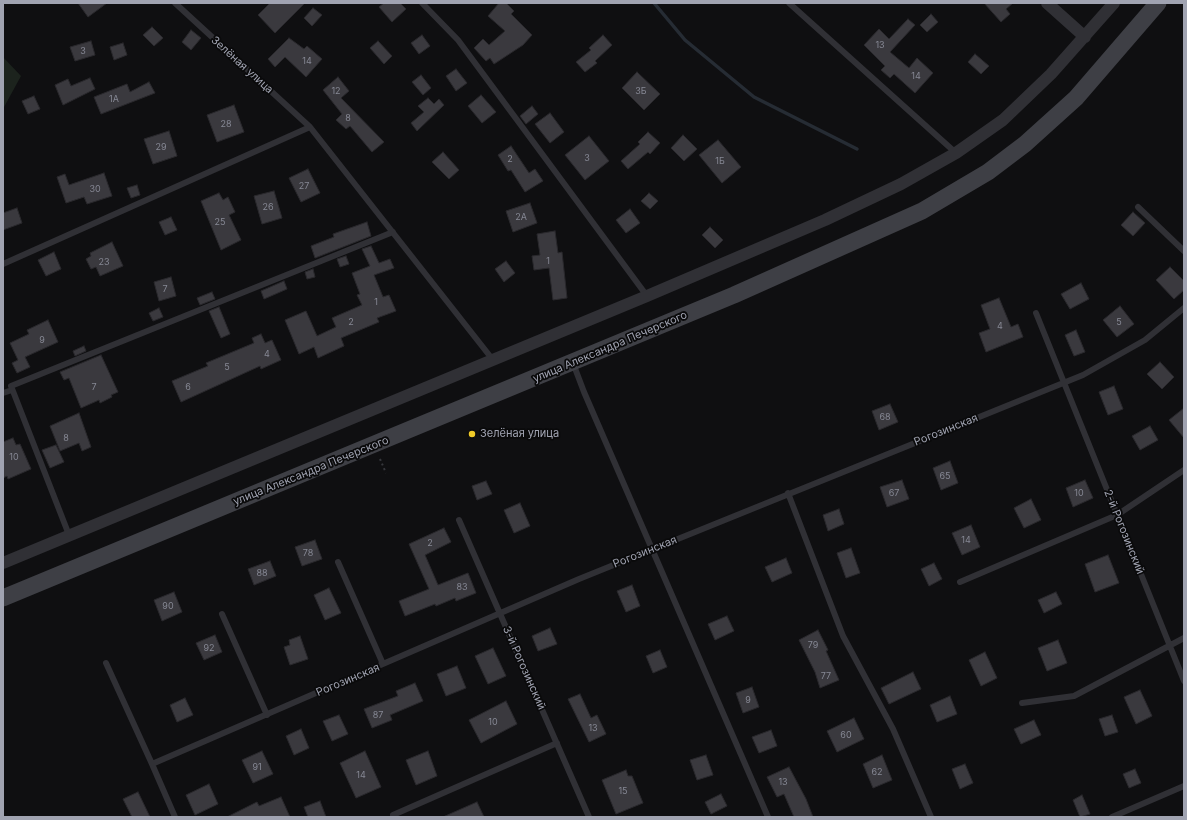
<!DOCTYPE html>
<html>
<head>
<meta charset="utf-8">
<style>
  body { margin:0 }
  #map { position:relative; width:1187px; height:820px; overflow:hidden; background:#0f0f11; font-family:Inter,sans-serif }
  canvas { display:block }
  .frame { position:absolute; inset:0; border:4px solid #a0a3b1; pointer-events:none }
</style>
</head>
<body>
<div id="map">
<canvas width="1187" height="820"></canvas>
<div class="frame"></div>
</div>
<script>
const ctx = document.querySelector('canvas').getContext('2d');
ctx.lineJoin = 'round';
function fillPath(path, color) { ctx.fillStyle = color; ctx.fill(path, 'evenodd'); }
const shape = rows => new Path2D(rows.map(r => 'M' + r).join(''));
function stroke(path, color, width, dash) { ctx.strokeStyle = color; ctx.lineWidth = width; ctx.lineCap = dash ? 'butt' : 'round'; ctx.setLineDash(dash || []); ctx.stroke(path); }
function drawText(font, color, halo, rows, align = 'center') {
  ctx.font = font + ' Inter,sans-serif'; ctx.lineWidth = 3.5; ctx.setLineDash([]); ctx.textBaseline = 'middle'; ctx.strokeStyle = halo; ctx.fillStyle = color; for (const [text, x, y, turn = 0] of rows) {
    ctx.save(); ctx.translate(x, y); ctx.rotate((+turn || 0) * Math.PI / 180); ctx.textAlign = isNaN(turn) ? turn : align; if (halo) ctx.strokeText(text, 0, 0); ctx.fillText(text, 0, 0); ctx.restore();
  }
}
const green = shape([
  [3,57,21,76,3,109]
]);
const stream = shape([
  [654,3,685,40,754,97,857,149]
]);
const building = shape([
  [78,3,107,3,88,17,78,3],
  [270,3,305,3,275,33,258,15,270,3],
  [384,3,400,3,406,9,392,22,379,7,384,3],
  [499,3,506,3,514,11,511,14,532,35,523,45,494,64,490,58,486,61,474,48,483,39,489,45,505,31,488,16,499,3],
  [984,3,1013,3,1006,9,1010,14,1001,22,984,3],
  [313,8,322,15,312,26,304,18,313,8],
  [931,14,938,22,927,32,920,25,931,14],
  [908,19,915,25,890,52,909,68,917,58,933,73,915,93,894,74,890,78,881,70,885,66,864,45,879,29,889,39,908,19],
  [152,27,163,38,154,46,143,35,152,27],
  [191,30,201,38,191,50,182,42,191,30],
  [422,35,430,46,419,54,411,43,422,35],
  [603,35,612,45,595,61,597,63,585,72,576,62,591,50,589,48,603,35],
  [289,38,304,49,307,46,322,59,306,77,285,57,275,67,268,59,289,38],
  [91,41,95,55,75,61,70,47,91,41],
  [378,41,392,56,384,64,370,48,378,41],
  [123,43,127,55,114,60,110,47,123,43],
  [975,54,989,66,981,74,968,62,975,54],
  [456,69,467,83,456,91,446,76,456,69],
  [637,72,660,94,644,110,622,88,637,72],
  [421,75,431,88,423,95,412,82,421,75],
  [338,77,349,91,341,98,384,142,372,152,350,126,346,129,336,120,342,114,323,90,338,77],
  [90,78,95,89,63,105,55,85,68,79,71,86,90,78],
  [149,82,155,93,101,114,94,97,127,84,130,92,149,82],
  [481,95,496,112,482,123,468,106,481,95],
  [34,96,40,109,28,114,22,101,34,96],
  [428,98,434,104,439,99,444,105,417,131,411,123,424,112,418,106,428,98],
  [234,105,244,132,217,142,207,115,234,105],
  [532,106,538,114,526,124,520,116,532,106],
  [550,113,564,132,550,143,535,124,550,113],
  [169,131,177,156,153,164,144,139,169,131],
  [648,132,660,143,650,154,648,152,628,169,621,161,640,144,638,142,648,132],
  [683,135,697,149,684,161,671,148,683,135],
  [589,136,609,161,585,180,565,155,589,136],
  [718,140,741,167,722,183,699,155,718,140],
  [511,146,529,173,535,169,543,181,525,192,511,170,508,171,498,155,511,146],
  [443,152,459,170,449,179,432,162,443,152],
  [308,169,320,193,301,202,289,178,308,169],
  [104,173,112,196,87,204,84,197,66,203,57,177,65,174,69,185,104,173],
  [137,185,140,195,131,198,127,188,137,185],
  [274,191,282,218,262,224,254,196,274,191],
  [219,193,223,200,228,197,235,212,229,215,241,240,221,250,201,201,219,193],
  [649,193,658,201,650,209,641,201,649,193],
  [530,203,537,223,513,232,506,211,530,203],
  [17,208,22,223,3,230,3,213,17,208],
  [630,209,640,223,626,233,616,220,630,209],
  [1133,212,1145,223,1133,236,1121,225,1133,212],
  [171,217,177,230,165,235,159,222,171,217],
  [367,222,371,236,315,258,311,246,334,237,333,234,367,222],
  [710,227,723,240,715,248,702,235,710,227],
  [555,231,558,253,562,252,567,298,553,300,549,268,534,270,532,256,540,255,537,234,555,231],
  [112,242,123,266,100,276,96,267,91,269,86,259,91,256,90,253,112,242],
  [371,246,379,263,390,259,394,268,374,275,383,297,389,295,396,311,377,318,379,322,341,338,344,346,318,358,314,347,299,354,285,320,306,311,317,336,336,327,332,318,362,305,357,295,360,294,352,273,370,266,362,249,371,246],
  [54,252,61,269,46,276,38,260,54,252],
  [346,256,349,264,340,267,337,259,346,256],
  [506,261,515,273,504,282,495,269,506,261],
  [1170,267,1184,281,1184,290,1174,299,1156,280,1170,267],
  [313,269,315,277,307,279,305,272,313,269],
  [171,277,176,296,159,301,154,282,171,277],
  [284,281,287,289,264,299,261,291,284,281],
  [1081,283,1089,299,1070,309,1061,294,1081,283],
  [212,292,215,299,200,305,197,298,212,292],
  [999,298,1011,327,1018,324,1023,337,986,352,979,333,990,329,981,305,999,298],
  [1120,306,1134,324,1117,337,1103,320,1120,306],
  [219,307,230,334,221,338,209,311,219,307],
  [159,308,163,317,153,321,149,313,159,308],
  [48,320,58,342,25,357,30,367,17,373,12,363,18,360,10,343,29,334,27,330,48,320],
  [1076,330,1085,352,1074,356,1065,335,1076,330],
  [261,334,265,343,272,340,281,360,261,369,260,366,181,402,172,381,208,366,206,363,254,343,252,338,261,334],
  [84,346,86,351,75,356,73,351,84,346],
  [101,355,118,392,111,395,112,397,100,403,99,400,81,408,69,378,64,380,60,372,101,355],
  [1160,362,1174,377,1162,389,1147,374,1160,362],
  [1114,386,1123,409,1108,415,1099,392,1114,386],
  [890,404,898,422,879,430,872,411,890,404],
  [1184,408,1184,438,1169,420,1184,408],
  [79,413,91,447,82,451,79,443,60,451,50,426,79,413],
  [1150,426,1158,440,1140,450,1132,436,1150,426],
  [13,438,16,445,20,444,31,469,8,479,7,476,3,478,3,442,13,438],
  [56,445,64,462,50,468,42,450,56,445],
  [950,461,958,483,941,490,933,468,950,461],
  [902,480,909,499,887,507,880,487,902,480],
  [1085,480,1093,498,1073,507,1066,488,1085,480],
  [486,481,492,494,477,500,472,486,486,481],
  [1031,499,1041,520,1024,528,1014,508,1031,499],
  [520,503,530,526,514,533,504,510,520,503],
  [839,509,844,524,828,531,823,515,839,509],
  [971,525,980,547,962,555,952,533,971,525],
  [444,528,451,542,425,555,438,585,468,573,476,593,456,601,455,598,436,606,435,604,405,616,399,601,429,589,409,544,444,528],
  [315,540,322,559,302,566,295,547,315,540],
  [851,548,860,573,846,578,837,553,851,548],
  [1108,555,1119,583,1095,592,1085,564,1108,555],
  [786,558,792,573,772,582,765,567,786,558],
  [270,561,276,576,254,585,248,569,270,561],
  [934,563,942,579,929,586,921,569,934,563],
  [632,585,640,606,626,612,617,591,632,585],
  [329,588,341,613,325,620,314,595,329,588],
  [174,592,182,612,162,621,154,600,174,592],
  [1056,592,1062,604,1044,613,1038,600,1056,592],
  [727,616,734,631,715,640,708,624,727,616],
  [550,628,557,644,538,651,532,636,550,628],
  [818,630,828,650,826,651,839,680,820,688,815,672,799,640,818,630],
  [215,635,222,652,204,660,196,643,215,635],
  [300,636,308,659,290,665,284,647,290,645,289,640,300,636],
  [1058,640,1067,663,1047,671,1038,648,1058,640],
  [493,648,506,676,488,684,475,656,493,648],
  [660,650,667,667,653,673,646,656,660,650],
  [985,652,997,678,981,686,969,660,985,652],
  [457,666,466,688,446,696,437,674,457,666],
  [913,672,921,689,889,704,881,688,913,672],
  [415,683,423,701,390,715,392,720,372,728,364,709,398,696,396,691,415,683],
  [752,687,759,707,743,713,736,693,752,687],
  [1140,690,1152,716,1136,724,1124,697,1140,690],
  [580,694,591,718,597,715,606,734,589,742,568,699,580,694],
  [950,696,957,714,937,722,930,705,950,696],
  [185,698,193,715,177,722,170,705,185,698],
  [506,701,517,724,481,743,469,720,506,701],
  [339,715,348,734,332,741,323,721,339,715],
  [1112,715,1118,732,1105,736,1099,719,1112,715],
  [854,718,864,739,837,752,827,731,854,718],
  [1034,720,1041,735,1021,744,1014,729,1034,720],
  [301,729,309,748,294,755,286,736,301,729],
  [771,730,777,746,759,753,752,737,771,730],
  [262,751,273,774,253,783,242,760,262,751],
  [365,751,381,787,356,798,340,763,365,751],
  [428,751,437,776,416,785,406,760,428,751],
  [706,755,713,775,697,780,690,760,706,755],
  [882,755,892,780,873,788,863,764,882,755],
  [965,764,973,783,960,789,952,769,965,764],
  [789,767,806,799,813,817,794,817,784,794,777,797,767,777,789,767],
  [1135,769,1141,783,1129,788,1123,774,1135,769],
  [626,770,628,776,632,776,643,803,616,814,602,780,626,770],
  [209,784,218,804,195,815,186,795,209,784],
  [138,792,150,817,132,817,123,799,138,792],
  [721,794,727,806,711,814,705,802,721,794],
  [1082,795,1090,814,1080,817,1073,800,1082,795],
  [281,797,290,817,227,817,257,802,259,806,281,797],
  [320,801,326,817,308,817,304,807,320,801],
  [477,802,484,817,443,817,477,802]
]);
const path = shape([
  [380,459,386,473]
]);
const service = shape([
  [175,3,310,127,493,360],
  [422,3,458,40,647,296],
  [789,3,956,153],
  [1138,207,1184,251],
  [3,264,310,127],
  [1036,313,1184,681],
  [573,363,584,392,768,817],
  [3,393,12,390],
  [788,493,843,636,893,729,931,817],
  [459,520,589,817],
  [69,535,11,386,393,232],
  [338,562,383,664],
  [960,582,1117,515,1184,470],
  [222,614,267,715],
  [106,663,152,764],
  [1022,703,1074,696,1184,638],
  [393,815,557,743],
  [175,817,152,764,579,579,1083,375,1145,340,1184,308],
  [1112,817,1184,786]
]);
const minor = shape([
  [1047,3,1085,37],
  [3,563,647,296,825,220,901,184,956,153,1003,120,1051,74,1114,3]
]);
const secondary = shape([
  [3,598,734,295,922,211,988,172,1025,144,1076,98,1158,3]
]);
const markers = [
  [472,434,4,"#f0ca28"]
];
const numberNames = [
  ["13",880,45],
  ["3",83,51],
  ["14",307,61],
  ["14",916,76],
  ["12",336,91],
  ["3Б",641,91],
  ["1А",114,99],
  ["8",348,118],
  ["28",226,124],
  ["29",161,147],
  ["3",587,158],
  ["2",510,159],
  ["1Б",720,161],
  ["27",304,186],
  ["30",95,189],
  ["26",268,207],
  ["2А",521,217],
  ["25",220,222],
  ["1",548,261],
  ["23",104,262],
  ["7",165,289],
  ["1",376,302],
  ["2",351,322],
  ["5",1119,322],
  ["4",1000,326],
  ["9",42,340],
  ["4",267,354],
  ["5",227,367],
  ["7",94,387],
  ["6",188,387],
  ["68",885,417],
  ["8",66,438],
  ["10",14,457],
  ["65",945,476],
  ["67",894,493],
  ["10",1079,493],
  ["14",966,540],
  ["2",430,543],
  ["78",308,553],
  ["88",262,573],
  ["83",462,587],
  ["90",168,606],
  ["79",813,645],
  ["92",209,648],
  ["77",826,676],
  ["9",748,700],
  ["87",378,715],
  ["10",493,722],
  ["13",593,728],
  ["60",846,735],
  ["91",257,767],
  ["62",877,772],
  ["14",361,775],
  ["13",783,782],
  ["15",623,791]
];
const streetNames = [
  ["Зелёная улица",242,65,42],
  ["улица Александра Печерского",610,347,-23],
  ["Рогозинская",946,430,-22],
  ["улица Александра Печерского",311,471,-22],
  ["2-й Рогозинский",1124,532,68],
  ["Рогозинская",645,552,-22],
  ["3-й Рогозинский",524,668,66],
  ["Рогозинская",348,680,-23]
];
const poiNames = [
  ["Зелёная улица",480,434]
];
fillPath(green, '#1c231d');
stroke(stream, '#262c34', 3.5);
fillPath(building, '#3a393e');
stroke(building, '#2a292d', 1);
stroke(path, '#36373c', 2, [2, 3]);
stroke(service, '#303035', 6);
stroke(minor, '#303035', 12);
stroke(secondary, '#3e3f45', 17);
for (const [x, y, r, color] of markers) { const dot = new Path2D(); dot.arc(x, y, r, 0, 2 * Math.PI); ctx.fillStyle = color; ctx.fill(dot); stroke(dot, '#0a0a0b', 1.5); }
drawText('9px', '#868894', null, numberNames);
drawText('11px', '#a0a3b1', '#0a0a0b', streetNames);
drawText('11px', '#a0a3b1', '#0a0a0b', poiNames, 'left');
</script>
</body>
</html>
